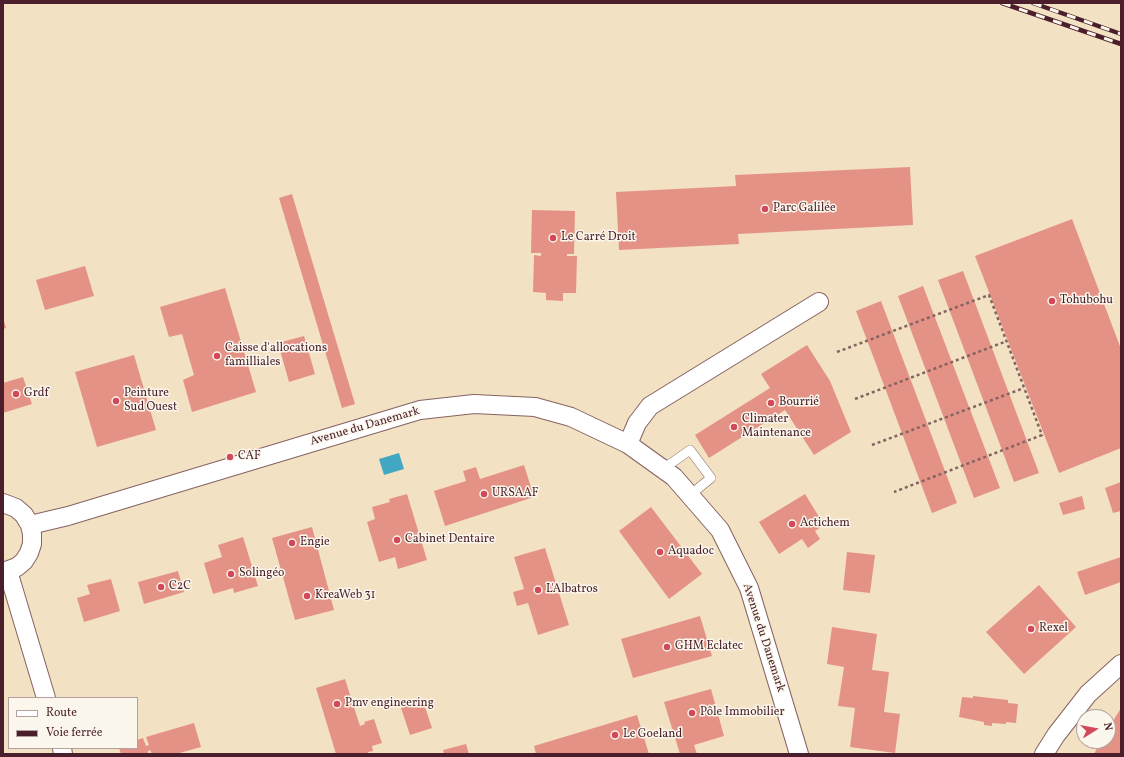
<!DOCTYPE html>
<html>
<head>
<meta charset="utf-8">
<style>
  body { margin:0 }
  #map { position:relative; width:1124px; height:757px; overflow:hidden; background:#f3e1c4; font-family:Vollkorn,serif }
  canvas { display:block }
  .frame { position:absolute; inset:0; border:4px solid #4a1f2b; pointer-events:none }
  .legend { position:absolute; left:8px; top:697px; width:130px; height:52px; box-sizing:border-box; background:#fbf7ec; border:1px solid #b4a19f; margin:0; padding:5px 7px; list-style:none; font-size:12px; color:#4a1f2b }
  .legend li { display:flex; align-items:center; gap:8px; height:20px }
  .legend b { width:20px; border:1px solid #b4a19f }
  .north { position:absolute; left:1076px; top:709px; width:40px; height:40px; box-sizing:border-box; background:#fbf7ec; border:1px solid #b4a19f; border-radius:50%; rotate:79deg; font-size:11px; font-weight:700; line-height:16px; text-align:center; color:#4a1f2b }
  .north::after { content:''; display:block; margin:auto; width:14px; height:18px; background:#d1495b; clip-path:polygon(50% 0,100% 100%,50% 72%,0 100%) }
</style>
</head>
<body>
<div id="map">
<canvas width="1124" height="757"></canvas>
<div class="frame"></div>
<ul class="legend">
<li><b style="height:5px;background:#fff"></b>Route</li>
<li><b style="height:5px;background:#4a1f2b"></b>Voie ferrée</li>
</ul>
<div class="north">N</div>
</div>
<script>
const ctx = document.querySelector('canvas').getContext('2d');
ctx.lineJoin = 'round';
function fillPath(path, color) { ctx.fillStyle = color; ctx.fill(path, 'evenodd'); }
const shape = rows => new Path2D(rows.map(r => 'M' + r).join(''));
function stroke(path, color, width, dash) { ctx.strokeStyle = color; ctx.lineWidth = width; ctx.lineCap = dash ? 'butt' : 'round'; ctx.setLineDash(dash || []); ctx.stroke(path); }
function drawText(font, color, halo, rows, align = 'center') {
  ctx.font = font + ' Vollkorn,serif'; ctx.lineWidth = 3; ctx.setLineDash([]); ctx.textBaseline = 'middle'; ctx.strokeStyle = halo; ctx.fillStyle = color; for (const [text, x, y, turn = 0] of rows) {
    ctx.save(); ctx.translate(x, y); ctx.rotate((+turn || 0) * Math.PI / 180); ctx.textAlign = isNaN(turn) ? turn : align; if (halo) ctx.strokeText(text, 0, 0); ctx.fillText(text, 0, 0); ctx.restore();
  }
}
const water = shape([
  [399,453,404,469,384,475,379,459]
]);
const building = shape([
  [910,167,913,225,738,234,739,244,619,250,616,192,736,186,735,175],
  [292,194,355,404,342,408,279,198],
  [532,210,575,211,574,254,567,254,567,256,577,256,576,293,563,293,563,301,546,300,546,293,533,292,534,255,541,256,541,253,531,253],
  [1072,219,1121,349,1121,448,1059,473,975,256],
  [85,266,94,296,45,310,36,280],
  [963,271,1039,473,1014,482,938,280],
  [923,286,1000,488,974,498,898,296],
  [225,288,256,392,192,412,183,380,194,375,182,334,169,337,160,307],
  [881,301,957,503,932,513,856,311],
  [3,318,6,328,3,329],
  [304,336,315,374,289,382,278,343],
  [807,345,830,381,851,432,814,455,785,410,709,458,695,435,770,388,761,374],
  [134,355,156,430,97,447,75,372],
  [23,377,32,404,3,413,3,383],
  [524,465,534,497,445,526,434,491,466,481,463,471,476,467,480,479],
  [1121,482,1121,511,1113,513,1105,488],
  [407,494,427,560,398,569,395,557,379,562,367,522,375,519,372,507,390,502,389,499],
  [805,494,824,525,815,531,820,539,808,548,802,539,779,554,759,522],
  [1082,496,1085,509,1063,515,1059,503],
  [651,507,702,574,669,599,619,531],
  [312,527,334,610,295,620,272,538],
  [243,537,258,586,234,593,233,588,213,594,204,563,222,557,218,545],
  [545,548,569,625,538,635,528,603,517,606,513,592,524,589,514,557],
  [847,552,875,555,870,593,843,590],
  [1121,557,1121,582,1085,595,1077,572],
  [178,571,184,592,144,604,138,582],
  [111,579,120,611,84,622,77,598,90,594,87,585],
  [1039,585,1076,627,1024,674,986,632],
  [700,616,712,656,633,678,621,639],
  [832,627,877,634,872,670,889,672,884,712,900,714,895,753,850,747,855,708,838,706,844,667,827,664],
  [345,679,360,726,365,724,364,722,374,719,382,743,372,746,373,751,368,752,368,754,336,754,316,688],
  [711,689,724,736,694,745,697,754,680,754,664,702],
  [973,696,1008,700,1008,703,1018,704,1016,723,1006,722,1006,724,992,723,992,726,984,725,984,722,959,717,962,697,973,698],
  [423,701,432,728,410,735,401,708],
  [1121,708,1121,754,1094,754,1101,741,1108,741,1108,729],
  [637,715,649,754,536,754,534,746],
  [194,723,201,747,176,754,152,754,150,750,148,751,148,754,121,754,119,748,137,748,137,740,143,738,146,746,149,745,146,737],
  [466,744,469,754,444,754,443,750]
]);
const path = shape([
  [837,352,989,295,1042,435,894,492],
  [855,399,1007,341],
  [872,445,1024,388]
]);
const service = shape([
  [663,469,690,450,711,478,690,495]
]);
const minor = shape([
  [628,444,637,423,650,406,819,302],
  [3,503,16,508,24,515,30,525,32,534,32,544,29,553,24,561,17,567,3,572],
  [30,525,68,516,420,410,474,404,535,407,571,417,628,444,674,477,720,530,749,588,799,754],
  [8,571,46,698],
  [62,748,63,754],
  [1044,754,1056,735,1088,694,1121,664]
]);
const rail = shape([
  [1002,3,1121,44],
  [1033,3,1121,34]
]);
const markers = [
  [765,209,4,"#d1495b"],
  [553,238,4,"#d1495b"],
  [1052,301,4,"#d1495b"],
  [217,356,4,"#d1495b"],
  [16,394,4,"#d1495b"],
  [116,401,4,"#d1495b"],
  [771,403,4,"#d1495b"],
  [734,427,4,"#d1495b"],
  [230,457,4,"#d1495b"],
  [484,494,4,"#d1495b"],
  [792,524,4,"#d1495b"],
  [397,540,4,"#d1495b"],
  [292,543,4,"#d1495b"],
  [660,552,4,"#d1495b"],
  [231,574,4,"#d1495b"],
  [161,587,4,"#d1495b"],
  [538,590,4,"#d1495b"],
  [307,596,4,"#d1495b"],
  [1031,629,4,"#d1495b"],
  [667,647,4,"#d1495b"],
  [337,704,4,"#d1495b"],
  [692,713,4,"#d1495b"],
  [615,735,4,"#d1495b"]
];
const poiNames = [
  ["Parc Galilée",773,209],
  ["Le Carré Droit",561,238],
  ["Tohubohu",1060,301],
  ["Caisse d'allocations",225,349],
  ["familliales",225,363],
  ["Grdf",24,394],
  ["Peinture",124,394],
  ["Sud Ouest",124,408],
  ["Bourrié",779,403],
  ["Climater",742,420],
  ["Maintenance",742,434],
  ["CAF",238,457],
  ["URSAAF",492,494],
  ["Actichem",800,524],
  ["Cabinet Dentaire",405,540],
  ["Engie",300,543],
  ["Aquadoc",668,552],
  ["Solingéo",239,574],
  ["C2C",169,587],
  ["L'Albatros",546,590],
  ["KreaWeb 31",315,596],
  ["Rexel",1039,629],
  ["GHM Eclatec",675,647],
  ["Pmv engineering",345,704],
  ["Pôle Immobilier",700,713],
  ["Le Goeland",623,735]
];
const streetNames = [
  ["Avenue du Danemark",365,427,-16],
  ["Avenue du Danemark",763,638,72]
];
fillPath(water, '#42a7c2');
fillPath(building, '#e59286');
stroke(service, '#856361', 10);
stroke(minor, '#856361', 20);
stroke(path, '#856361', 2.5, [3, 3]);
stroke(service, '#fff', 9);
stroke(minor, '#fff', 18);
stroke(rail, '#4a1f2b', 4.5);
stroke(rail, '#fbf7ec', 3, [9]);
for (const [x, y, r, color] of markers) { const dot = new Path2D(); dot.arc(x, y, r, 0, 2 * Math.PI); ctx.fillStyle = color; ctx.fill(dot); stroke(dot, '#fbf7ec', 1.5); }
drawText('12px', '#4a1f2b', '#fbf7ec', poiNames, 'left');
drawText('12px', '#4a1f2b', '#fbf7ec', streetNames);
</script>
</body>
</html>
